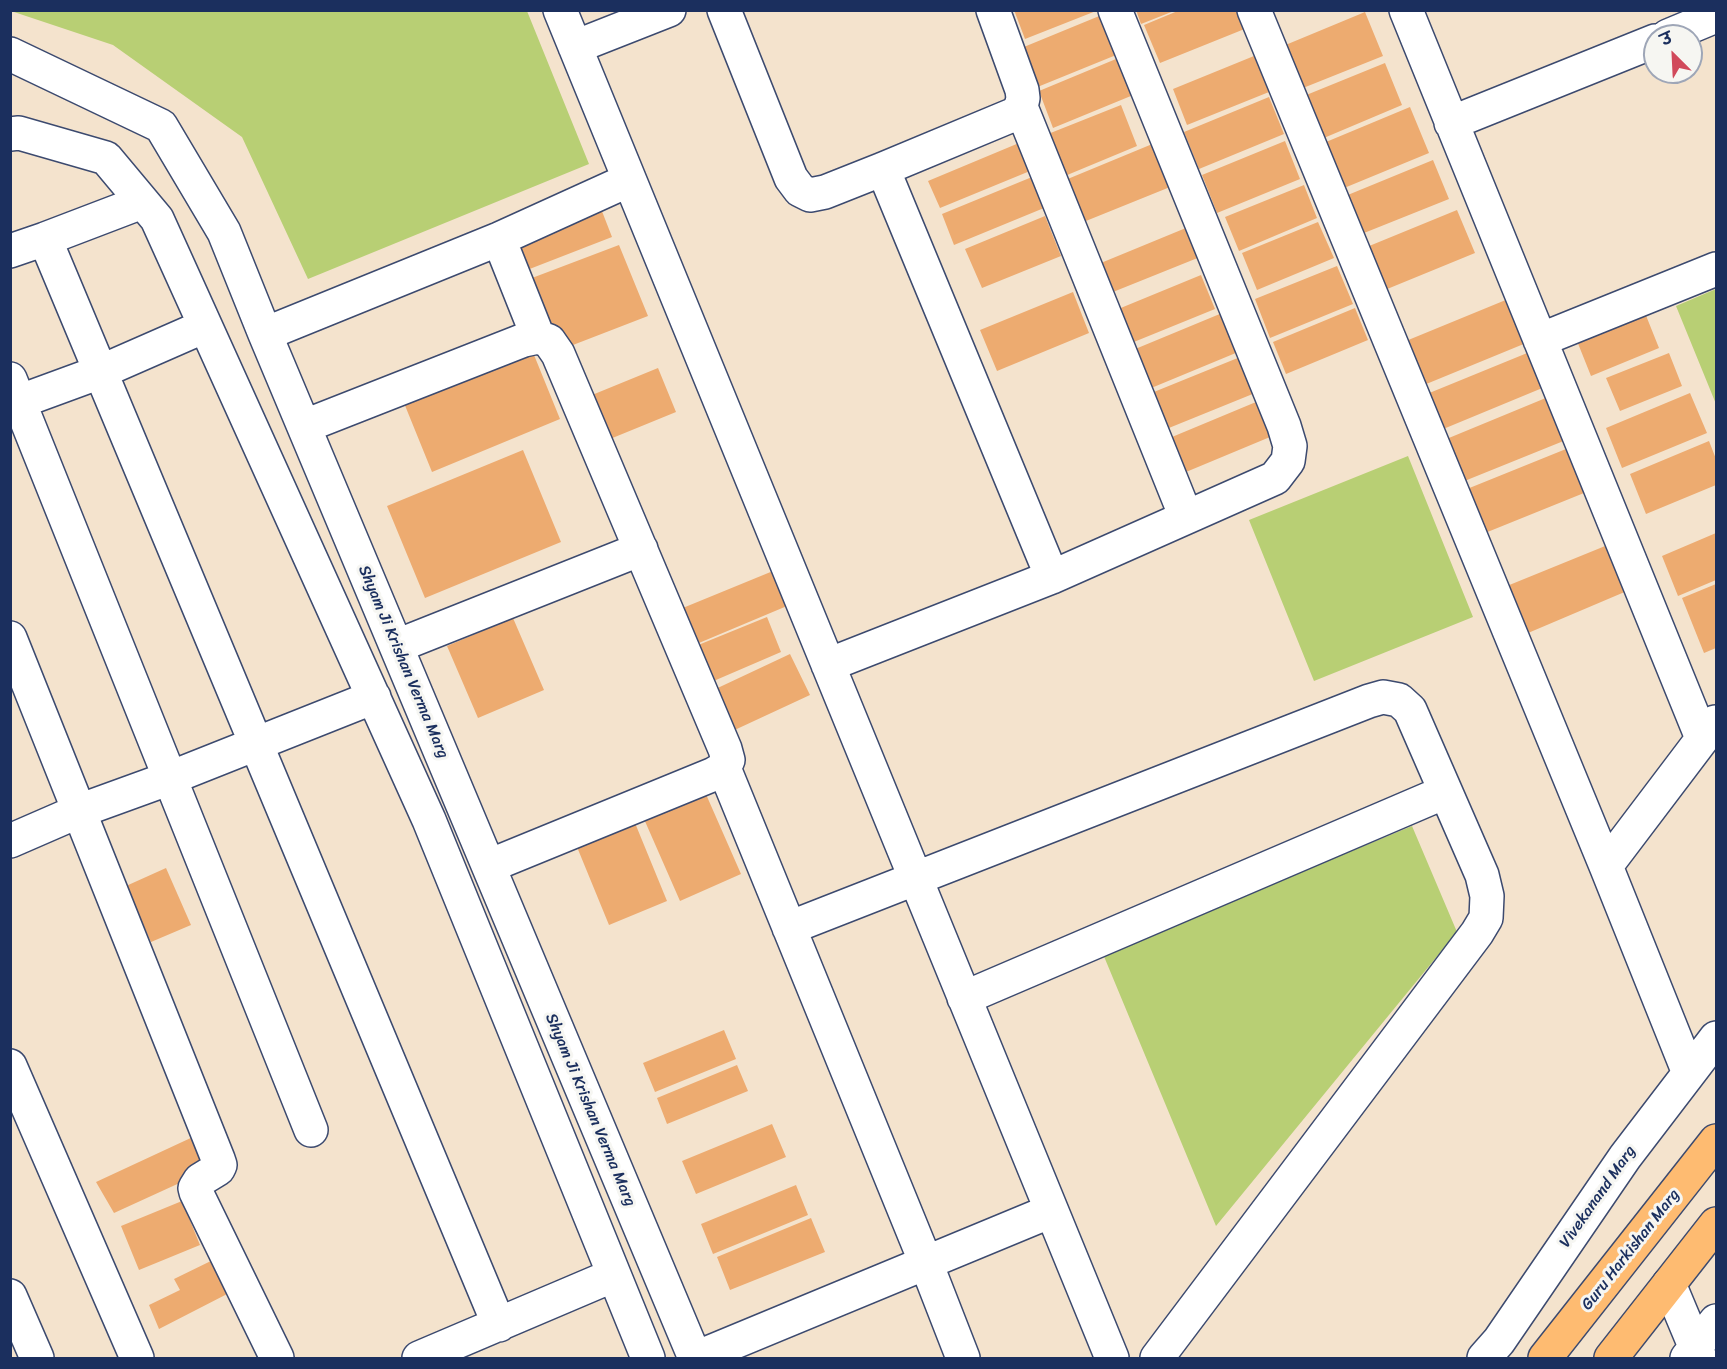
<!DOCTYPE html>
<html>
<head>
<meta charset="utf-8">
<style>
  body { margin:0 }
  #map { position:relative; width:1727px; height:1369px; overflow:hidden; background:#f4e3cd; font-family:Sriracha,"Playpen Sans Deva",sans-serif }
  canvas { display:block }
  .frame { position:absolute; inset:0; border:12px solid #1b2f5e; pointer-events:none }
  .north { position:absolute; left:1643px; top:24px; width:60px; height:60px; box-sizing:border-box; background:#f6f6f2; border:2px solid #9ea6b7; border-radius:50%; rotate:336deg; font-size:16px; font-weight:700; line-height:24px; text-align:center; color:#1b2f5e }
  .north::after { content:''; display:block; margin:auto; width:21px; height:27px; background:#d1495b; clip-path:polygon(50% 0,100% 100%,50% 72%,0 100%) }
</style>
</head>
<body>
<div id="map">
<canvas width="1727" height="1369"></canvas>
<div class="frame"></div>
<div class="north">उ</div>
</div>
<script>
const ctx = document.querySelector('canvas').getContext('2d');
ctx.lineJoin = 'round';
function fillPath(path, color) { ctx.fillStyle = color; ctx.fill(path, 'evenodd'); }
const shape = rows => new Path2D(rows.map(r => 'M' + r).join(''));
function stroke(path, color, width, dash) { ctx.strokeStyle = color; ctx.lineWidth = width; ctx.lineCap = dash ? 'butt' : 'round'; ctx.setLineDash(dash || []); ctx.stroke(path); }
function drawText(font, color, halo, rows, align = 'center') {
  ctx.font = font + ' Sriracha,sans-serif'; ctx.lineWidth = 6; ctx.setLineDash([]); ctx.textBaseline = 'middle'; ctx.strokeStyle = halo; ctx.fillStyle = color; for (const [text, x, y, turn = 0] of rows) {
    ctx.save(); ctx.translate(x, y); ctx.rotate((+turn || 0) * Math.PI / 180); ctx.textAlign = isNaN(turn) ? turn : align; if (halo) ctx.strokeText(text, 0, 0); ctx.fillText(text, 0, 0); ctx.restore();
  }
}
const green = shape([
  [11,11,527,11,589,164,308,279,242,137,113,45],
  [1716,289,1716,404,1676,306],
  [1408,456,1473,617,1314,681,1249,520],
  [1412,826,1457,932,1216,1226,1103,954]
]);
const building = shape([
  [1014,10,1096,10,1096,11,1025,39],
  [1136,10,1174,10,1174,11,1141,24],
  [1180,10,1240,10,1247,28,1160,63,1144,25],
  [1109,12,1126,51,1035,88,1019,49],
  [1365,12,1383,56,1288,94,1271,51],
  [1128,54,1143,91,1053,128,1039,91],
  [1254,56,1269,92,1187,125,1173,89],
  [1385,63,1402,105,1312,143,1294,100],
  [1269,97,1284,134,1199,169,1184,132],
  [1121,105,1137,146,1060,178,1043,136],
  [1410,107,1429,153,1332,193,1314,147],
  [1162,140,1180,183,1076,225,1058,183],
  [1285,141,1300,179,1217,213,1202,175],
  [1019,143,1030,171,940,208,928,181],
  [1433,160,1449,199,1354,237,1338,199],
  [1032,177,1044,208,954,245,942,214],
  [1304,185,1317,218,1239,251,1225,217],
  [598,201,612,237,527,270,514,233],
  [1457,210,1475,253,1375,294,1357,251],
  [1045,216,1061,256,982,288,965,249],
  [1318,222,1334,258,1257,290,1242,253],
  [1198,223,1210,253,1108,294,1096,265],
  [619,245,648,316,560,350,532,278],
  [1337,266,1353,304,1270,338,1255,299],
  [1201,275,1215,309,1124,346,1111,312],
  [1073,292,1089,333,997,371,980,330],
  [1513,297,1531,341,1419,387,1401,343],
  [1355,308,1368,340,1286,374,1273,342],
  [1643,308,1659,348,1591,376,1575,336],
  [1227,311,1243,350,1144,391,1128,352],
  [1537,349,1552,384,1436,432,1422,396],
  [532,350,560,419,432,472,404,403],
  [1250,353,1265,389,1159,432,1144,396],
  [1669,353,1682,386,1620,411,1606,378],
  [658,368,676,412,610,439,592,395],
  [1690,393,1707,433,1622,468,1606,428],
  [1553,395,1571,438,1462,482,1444,440],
  [1268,397,1282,432,1174,477,1160,442],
  [1709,441,1716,459,1716,485,1646,514,1630,474],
  [1566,449,1584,493,1485,533,1467,489],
  [523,450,561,542,425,598,387,506],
  [1716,533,1716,580,1678,596,1662,556],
  [1615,542,1634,588,1521,636,1502,588],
  [773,571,787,606,687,648,673,612],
  [1716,584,1716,648,1704,653,1682,598],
  [767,617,781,652,702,686,686,650],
  [513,618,544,690,478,718,447,646],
  [790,654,810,695,726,734,707,693],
  [705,792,741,874,680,901,644,819],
  [635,823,667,901,609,925,577,847],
  [166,868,191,925,151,942,126,886],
  [724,1030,736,1059,655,1092,643,1063],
  [737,1065,748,1091,667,1124,657,1098],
  [772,1124,786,1157,696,1194,682,1161],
  [195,1136,208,1170,114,1213,96,1182],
  [796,1185,808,1215,713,1254,701,1224],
  [182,1201,200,1245,139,1270,121,1226],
  [811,1218,825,1252,730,1290,717,1257],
  [217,1258,231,1292,159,1329,149,1305,180,1290,174,1279]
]);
const minor = shape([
  [560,10,1112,1358],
  [724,10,791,178,800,190,810,195,825,192,883,169,1015,114,1021,107,1023,98,1022,90,993,10],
  [1254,10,1606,866,1689,1073],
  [1406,10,1702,738],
  [1668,36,1716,16],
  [575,47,669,10],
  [10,54,161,126,224,232,265,334,695,1358],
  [1021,107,1186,517],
  [1451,123,1655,41],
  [10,134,19,133,106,158,157,219,429,820,648,1358],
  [883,169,1052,577],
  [45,239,499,1325],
  [499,239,538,337],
  [10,251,45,239,142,202],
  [265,334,499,239,629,180],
  [1540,340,1716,269],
  [10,379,311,1130],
  [10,405,100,372,205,326],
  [305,426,524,340,538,337,549,341,558,354,725,749,728,760,724,768,714,774,489,866],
  [10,638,218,1159,220,1165,218,1169,200,1180,195,1188,196,1192,277,1358],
  [397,646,641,549],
  [828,665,1052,577,1275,478,1288,461,1290,446,1284,426,1115,10],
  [724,768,926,1263,963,1358],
  [10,841,79,811,170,778,374,697],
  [1606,866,1715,722],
  [789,928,1369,701,1383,697,1399,700,1410,710,1482,875,1487,896,1486,918,1477,933,1157,1358],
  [964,998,1445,792],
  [10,1066,137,1358],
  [1669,1284,1700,1358],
  [10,1296,37,1358],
  [419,1358,614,1275],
  [696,1358,1051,1211],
  [1484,1358,1499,1341,1625,1157,1716,1038],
  [1687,1358,1716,1321]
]);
const major = shape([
  [1545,1358,1716,1141],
  [1611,1358,1716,1224]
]);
const streetNames = [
  ["Shyam Ji Krishan Verma Marg",403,662,67],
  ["Shyam Ji Krishan Verma Marg",590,1110,67],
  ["Vivekanand Marg",1598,1197,-55],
  ["Guru Harkishan Marg",1631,1250,-52]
];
fillPath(green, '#b8cf74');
fillPath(building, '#edab70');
stroke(minor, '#3c4a6f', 36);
stroke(major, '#3c4a6f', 36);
stroke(minor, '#fff', 33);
stroke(major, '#febb71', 33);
drawText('16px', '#1b2f5e', '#f6f6f2', streetNames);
</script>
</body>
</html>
